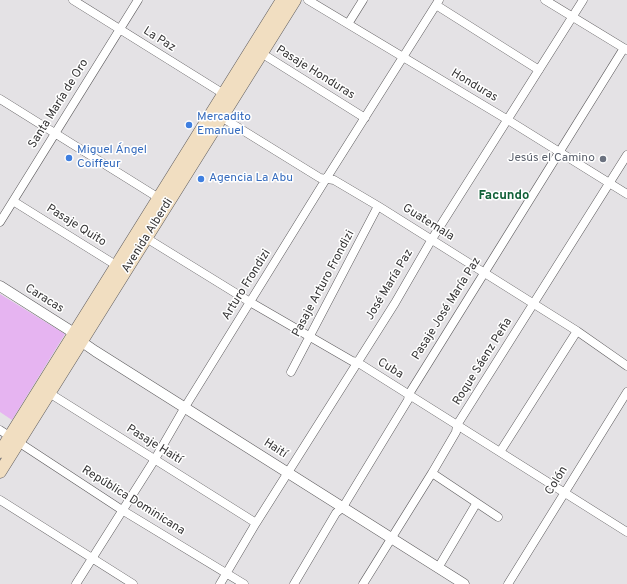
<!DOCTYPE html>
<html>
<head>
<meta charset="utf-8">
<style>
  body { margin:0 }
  canvas { display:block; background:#e4e2e5 }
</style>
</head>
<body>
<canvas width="627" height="584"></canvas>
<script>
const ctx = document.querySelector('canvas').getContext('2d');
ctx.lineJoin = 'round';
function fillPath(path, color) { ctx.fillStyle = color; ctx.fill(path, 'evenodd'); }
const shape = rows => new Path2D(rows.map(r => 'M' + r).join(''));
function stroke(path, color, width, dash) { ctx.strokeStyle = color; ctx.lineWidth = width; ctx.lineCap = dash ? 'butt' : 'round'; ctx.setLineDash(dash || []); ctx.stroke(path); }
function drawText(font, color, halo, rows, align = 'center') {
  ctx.font = font + ' Overpass,sans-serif'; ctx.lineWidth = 3; ctx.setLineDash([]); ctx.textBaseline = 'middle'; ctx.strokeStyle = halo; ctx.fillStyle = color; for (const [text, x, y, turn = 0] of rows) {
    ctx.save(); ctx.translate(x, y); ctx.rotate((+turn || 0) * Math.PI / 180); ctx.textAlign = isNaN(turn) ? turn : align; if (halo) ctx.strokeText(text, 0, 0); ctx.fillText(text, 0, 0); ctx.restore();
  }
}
const green = shape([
  [0,294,65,334,12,420,0,412]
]);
const minor = shape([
  [73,0,227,96],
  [308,0,508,120,627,194],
  [545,0,627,50],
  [436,5,539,70],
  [348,24,363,0],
  [258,51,365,118],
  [0,99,162,200],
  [218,115,320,178,334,180,378,206,577,331,627,366],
  [13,201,119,267],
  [0,222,138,0],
  [143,236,250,302,352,361,357,362,627,532],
  [291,372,378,206],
  [46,391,256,523],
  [0,430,122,510,244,584],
  [500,452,577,331],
  [432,473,498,517],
  [0,500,133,584],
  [438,568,476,504],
  [76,584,155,459,185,407,326,179,439,0],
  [220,584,256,523,395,303,432,239,583,0],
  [294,584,336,513,343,507,380,446,408,400,409,394,624,48],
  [363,584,432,473,456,432,457,425,627,155],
  [508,584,627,392]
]);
const tertiary = shape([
  [0,286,74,333,82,342,95,351,464,584]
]);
const secondary = shape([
  [0,452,282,0],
  [0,472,295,0]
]);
const markers = [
  [189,125,4,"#3f7fe0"],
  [69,158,4,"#3f7fe0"],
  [603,159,4,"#6b7280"],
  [201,179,4,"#3f7fe0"]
];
const streetNames = [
  ["La Paz",159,40,32],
  ["Pasaje Honduras",315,73,32],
  ["Honduras",474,86,31],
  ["Santa María de Oro",59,104,-58],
  ["Guatemala",428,223,32],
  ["Pasaje Quito",76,226,32],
  ["Avenida Alberdi",148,236,-58],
  ["Pasaje Arturo Frondizi",324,284,-62],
  ["Arturo Frondizi",247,285,-58],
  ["José María Paz",390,285,-59],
  ["Caracas",44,299,32],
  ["Pasaje José María Paz",447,309,-58],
  ["Roque Sáenz Peña",483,362,-58],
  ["Cuba",390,369,32],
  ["Pasaje Haití",154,445,32],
  ["Haití",275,449,33],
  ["Colón",557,481,-58],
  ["República Dominicana",133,501,32]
];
const shopNames = [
  ["Mercadito",197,118],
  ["Emanuel",197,132],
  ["Miguel Ángel",77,151],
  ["Coiffeur",77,165],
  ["Agencia La Abu",209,179]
];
const worshipNames = [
  ["Jesús el Camino",595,159]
];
const neighbourhoodNames = [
  ["Facundo",504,196]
];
fillPath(green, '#e6b4f1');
stroke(minor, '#5d5b5d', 9);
stroke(tertiary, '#5d5b5d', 11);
stroke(secondary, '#5d5b5d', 13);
stroke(minor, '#fff', 8);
stroke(tertiary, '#fff', 10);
stroke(secondary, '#f1dec1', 12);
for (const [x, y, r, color] of markers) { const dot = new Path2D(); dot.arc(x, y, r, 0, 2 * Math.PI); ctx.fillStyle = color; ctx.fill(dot); stroke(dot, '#fff', 1.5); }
drawText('12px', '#363536', '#fff', streetNames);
drawText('12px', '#366cbe', '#fff', shopNames, 'left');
drawText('12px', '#5b616d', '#fff', worshipNames, 'right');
drawText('bold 13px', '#116138', '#fff', neighbourhoodNames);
</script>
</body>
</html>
